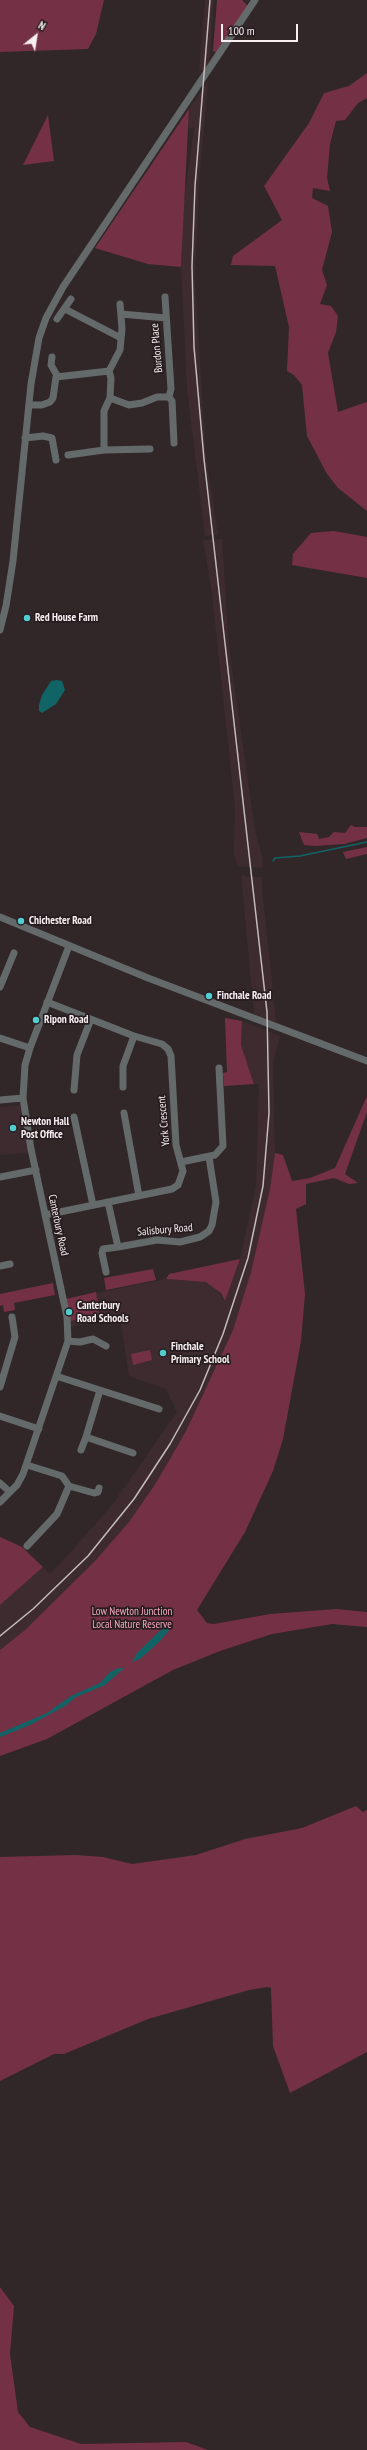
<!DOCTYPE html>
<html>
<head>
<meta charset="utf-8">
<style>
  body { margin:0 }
  #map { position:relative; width:367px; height:2450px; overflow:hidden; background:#312729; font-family:"PT Sans Narrow",sans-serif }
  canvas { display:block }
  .north { position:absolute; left:16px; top:16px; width:40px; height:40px; -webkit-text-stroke:3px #271d20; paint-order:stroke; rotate:30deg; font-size:11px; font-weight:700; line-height:16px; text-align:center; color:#f7eff1 }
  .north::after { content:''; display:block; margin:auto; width:14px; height:18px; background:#f7eff1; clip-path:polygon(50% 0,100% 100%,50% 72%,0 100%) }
  .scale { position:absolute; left:221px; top:24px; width:77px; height:18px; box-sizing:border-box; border:2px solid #f7eff1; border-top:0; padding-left:5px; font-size:12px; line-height:14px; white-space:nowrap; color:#f7eff1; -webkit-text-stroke:3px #271d20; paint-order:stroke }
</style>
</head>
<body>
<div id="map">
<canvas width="367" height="2450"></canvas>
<div class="north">N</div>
<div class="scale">100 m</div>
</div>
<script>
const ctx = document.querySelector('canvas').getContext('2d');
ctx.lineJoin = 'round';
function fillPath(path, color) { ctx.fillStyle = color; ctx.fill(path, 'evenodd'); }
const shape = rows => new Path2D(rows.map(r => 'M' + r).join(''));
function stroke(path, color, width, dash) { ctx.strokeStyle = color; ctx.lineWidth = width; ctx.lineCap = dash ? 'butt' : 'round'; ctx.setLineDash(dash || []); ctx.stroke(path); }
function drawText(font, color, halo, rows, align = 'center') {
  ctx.font = font + ' "PT Sans Narrow",sans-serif'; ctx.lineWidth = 3.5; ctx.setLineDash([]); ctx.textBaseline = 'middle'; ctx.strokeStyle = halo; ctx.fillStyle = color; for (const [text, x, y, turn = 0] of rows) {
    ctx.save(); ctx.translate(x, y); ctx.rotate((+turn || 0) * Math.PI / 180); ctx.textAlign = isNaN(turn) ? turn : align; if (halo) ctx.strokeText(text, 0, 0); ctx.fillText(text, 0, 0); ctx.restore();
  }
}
const built = shape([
  [205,0,214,0,209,64,199,72],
  [208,81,199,182,195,280,206,457,218,535,205,536,187,389,181,267,184,201,194,129,188,127,189,109],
  [222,539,229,648,255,830,263,860,262,868,237,866,234,852,235,808,212,594,203,540],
  [241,874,248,877,261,877,276,1023,254,1014],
  [242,1021,280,1036,273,1063,275,1153,270,1189,251,1272,233,1330,186,1431,156,1483,129,1522,94,1562,25,1630,0,1650,0,1605,43,1567,50,1574,67,1556,112,1505,177,1412,166,1389,129,1376,120,1317,71,1327,66,1299,166,1279,206,1282,214,1286,225,1301,240,1259,256,1186,259,1084,254,1084,241,1045],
  [24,1105,31,1149,27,1153,0,1155,0,1107]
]);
const green = shape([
  [0,0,104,0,96,34,88,49,0,52],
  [217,0,242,0,248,6,217,53,213,51],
  [367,73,367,98,358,103,345,120,336,121,330,144,327,178,330,191,313,188,312,198,328,206,332,232,322,270,327,285,320,304,331,306,338,316,336,332,328,353,338,412,367,402,367,511,338,488,327,474,307,436,302,385,294,375,287,371,289,327,275,266,231,265,233,256,282,220,264,186,309,123,324,93,349,86],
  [189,109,181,267,148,264,95,248],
  [48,115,54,161,23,165],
  [334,531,367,537,367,578,292,565,293,554,311,533],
  [351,825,355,827,367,827,367,838,344,844,315,846,304,845,299,832,317,834,319,839,329,837,334,832,345,833],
  [367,847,367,854,346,859,343,852],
  [225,1018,242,1021,241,1045,254,1084,224,1086,223,1073,227,1072],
  [367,1096,367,1112,345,1174,358,1183,349,1184,334,1178,306,1184,306,1204,296,1209,305,1294,301,1341,283,1439,273,1471,245,1532,197,1610,207,1623,214,1624,270,1614,336,1609,367,1612,367,1627,332,1624,272,1634,220,1651,173,1670,47,1739,0,1756,0,1650,25,1630,94,1562,129,1522,156,1483,186,1431,233,1330,251,1272,270,1189,275,1153,283,1155,292,1181,310,1178,335,1168],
  [240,1259,225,1301,221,1293,206,1282,166,1279,169,1274],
  [153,1269,156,1280,106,1290,104,1278],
  [53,1283,55,1295,14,1303,15,1310,4,1312,3,1305,0,1306,0,1294],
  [96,1292,99,1314,70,1321,66,1299],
  [150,1350,152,1360,133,1365,131,1354],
  [0,1537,22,1547,43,1567,0,1605],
  [356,1806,363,1812,367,1810,367,2052,290,2093,273,2046,271,1988,267,1987,249,1990,148,2019,64,2054,54,2054,0,2081,0,1857,76,1855,103,1857,132,1864,196,1855,245,1839,302,1828],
  [0,2287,14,2306,10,2354,18,2412,30,2427,81,2444,186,2442,208,2450,0,2450]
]);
const water = shape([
  [57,680,62,681,65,690,56,704,42,713,39,711,39,705,42,695,51,681],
  [168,1623,171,1628,159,1642,140,1659,132,1662,137,1653],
  [119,1668,124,1668,105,1685,76,1697,65,1706,30,1725,0,1737,0,1733,47,1713,71,1696,100,1683,110,1672]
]);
const stream = shape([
  [273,861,275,858,300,856,367,842]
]);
const minor = shape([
  [65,309,121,338],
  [121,314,166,318],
  [57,319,71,299],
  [52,357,51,365,58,377],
  [169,397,172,401,174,443],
  [110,398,129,405,142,403,157,397,169,397,171,389,165,297],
  [29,405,42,405,50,402,53,398,56,377,109,371,120,350,122,329,120,304],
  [25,438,43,436,52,438,56,460],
  [104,450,104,411,110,398,111,378,109,371],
  [68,455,104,450,150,449],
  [0,630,6,606,13,561,31,384,39,338,46,318,63,287,255,0],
  [0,917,148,978,367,1061],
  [0,987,14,953],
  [0,1038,30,1048],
  [123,1087,123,1066,134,1036],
  [74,1090,77,1055,91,1019],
  [0,1100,23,1098],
  [124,1113,139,1196],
  [74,1117,93,1205],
  [181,1162,215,1155,223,1146,219,1068],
  [0,1177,36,1170],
  [108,1202,118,1247,157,1240,180,1242,200,1237,209,1231,212,1225,216,1202,209,1157],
  [45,1215,172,1189,178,1185,183,1171,176,1145,171,1056,168,1049,162,1044,134,1036,47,1002],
  [0,1266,10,1264],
  [106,1272,102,1253,103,1249,118,1247],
  [68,1341,80,1342,93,1339,106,1346],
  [56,1376,159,1409],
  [0,1387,15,1337,12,1317],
  [100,1390,86,1437,133,1453],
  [0,1416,39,1429],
  [81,1450,86,1437],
  [27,1465,62,1476,69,1486,57,1514,27,1546],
  [0,1483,10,1492],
  [69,1486,94,1493,98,1492,99,1488],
  [0,1502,17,1485,23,1474,68,1341,67,1317,31,1149,23,1098,25,1065,30,1048,69,946]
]);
const rail = shape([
  [0,1636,33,1609,88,1556,134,1499,170,1444,200,1390,223,1334,248,1258,263,1186,269,1113,267,1012,204,459,194,347,192,266,195,186,210,0]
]);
const markers = [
  [27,618,4,"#52cdd0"],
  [21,921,4,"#52cdd0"],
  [209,996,4,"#52cdd0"],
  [36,1020,4,"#52cdd0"],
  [13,1128,4,"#52cdd0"],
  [69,1312,4,"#52cdd0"],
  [163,1353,4,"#52cdd0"]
];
const streetNames = [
  ["Burdon Place",157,348,-95],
  ["York Crescent",164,1121,-95],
  ["Canterbury Road",58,1225,78],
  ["Salisbury Road",165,1230,-5]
];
const poiNames = [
  ["Red House Farm",35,618],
  ["Chichester Road",29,921],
  ["Finchale Road",217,996],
  ["Ripon Road",44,1020],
  ["Newton Hall",21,1122],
  ["Post Office",21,1135],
  ["Canterbury",77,1306],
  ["Road Schools",77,1319],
  ["Finchale",171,1347],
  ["Primary School",171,1360]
];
const parkNames = [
  ["Low Newton Junction",132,1612],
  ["Local Nature Reserve",132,1625]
];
fillPath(built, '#3d2b30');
fillPath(green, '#743146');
fillPath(water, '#116466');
stroke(stream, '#116466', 1.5);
stroke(minor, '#646a6a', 7);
stroke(rail, '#c4bbbd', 1.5);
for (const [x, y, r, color] of markers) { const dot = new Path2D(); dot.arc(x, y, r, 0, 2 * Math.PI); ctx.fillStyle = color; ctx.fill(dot); stroke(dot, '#271d20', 1.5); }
drawText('11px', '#f7eff1', '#271d20', streetNames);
drawText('bold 11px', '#f7eff1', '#271d20', poiNames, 'left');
drawText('11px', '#f6abbe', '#271d20', parkNames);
</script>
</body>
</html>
